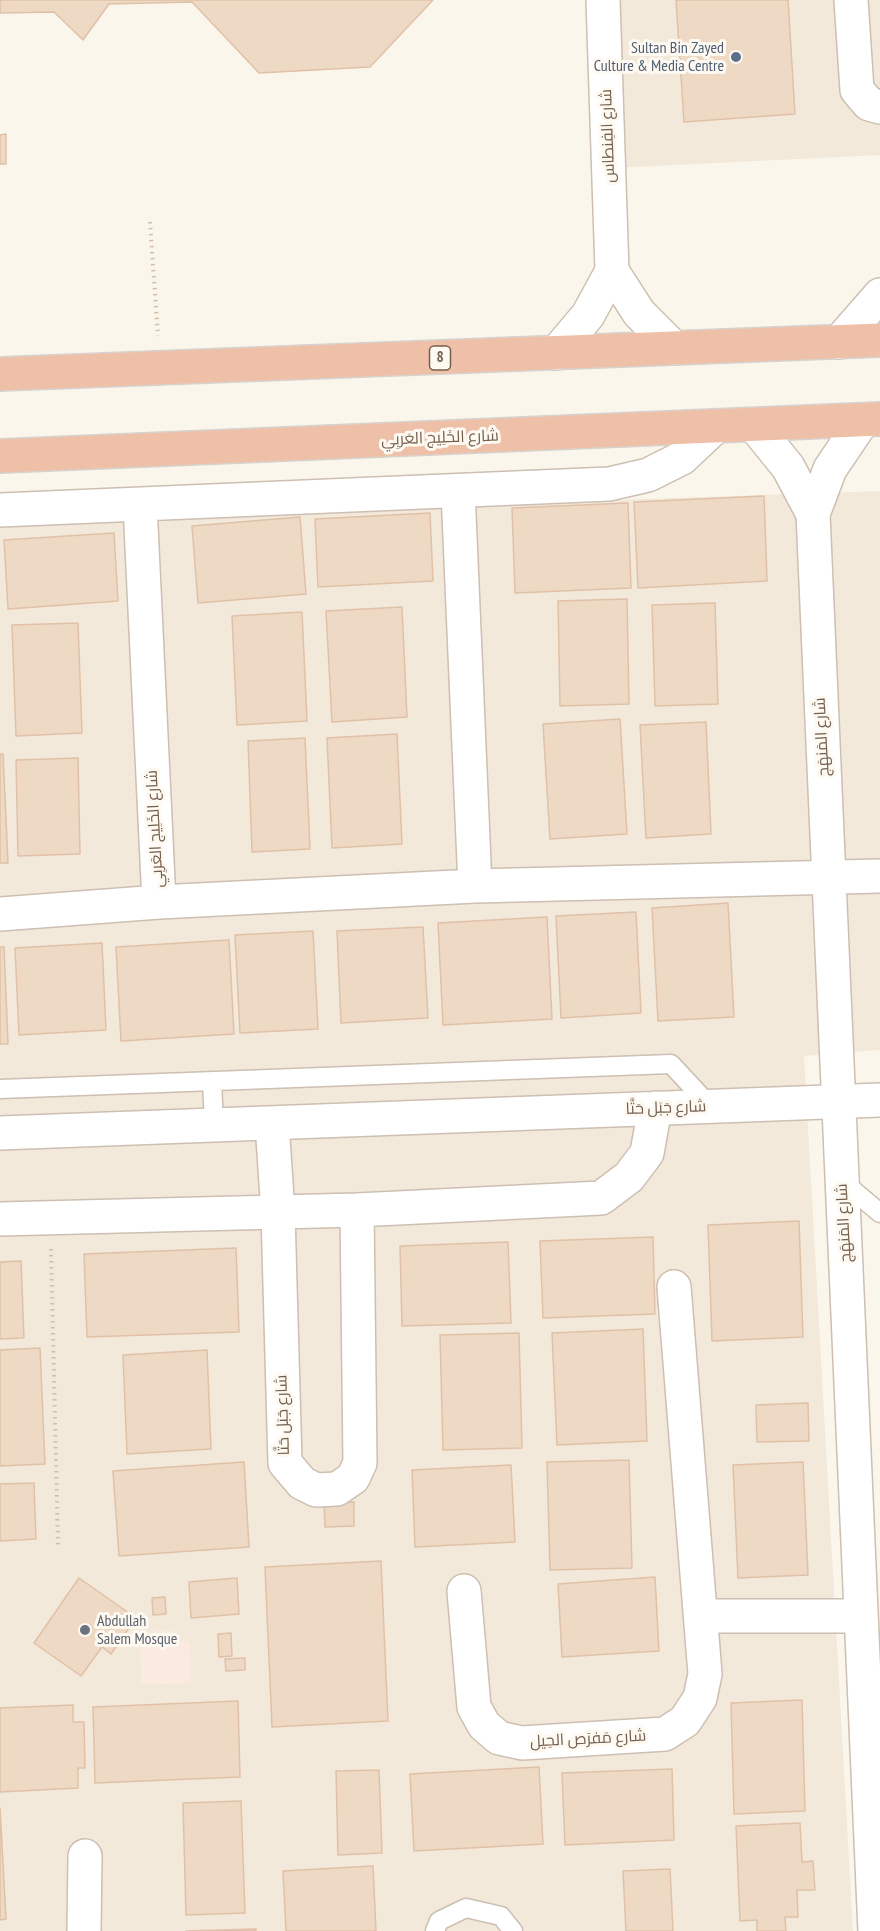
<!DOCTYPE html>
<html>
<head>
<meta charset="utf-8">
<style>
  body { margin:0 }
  canvas { display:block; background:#fbf6eb }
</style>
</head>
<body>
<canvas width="880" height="1931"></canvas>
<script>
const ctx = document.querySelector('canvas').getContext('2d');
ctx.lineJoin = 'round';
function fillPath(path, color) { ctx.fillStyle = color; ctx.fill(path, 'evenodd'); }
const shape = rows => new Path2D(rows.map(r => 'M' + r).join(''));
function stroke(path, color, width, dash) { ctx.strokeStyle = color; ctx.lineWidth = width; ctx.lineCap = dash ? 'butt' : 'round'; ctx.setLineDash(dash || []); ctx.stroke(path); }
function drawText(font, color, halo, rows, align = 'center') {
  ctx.font = font + ' "PT Sans Narrow",Cairo,sans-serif'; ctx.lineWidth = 6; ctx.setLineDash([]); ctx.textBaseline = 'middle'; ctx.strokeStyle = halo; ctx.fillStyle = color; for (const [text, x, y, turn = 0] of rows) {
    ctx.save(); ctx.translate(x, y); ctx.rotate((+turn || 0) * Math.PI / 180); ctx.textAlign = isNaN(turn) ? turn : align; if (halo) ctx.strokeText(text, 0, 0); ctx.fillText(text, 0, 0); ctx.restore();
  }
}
const residential = shape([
  [614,0,880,0,880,155,614,168],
  [880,491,880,1050,804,1056,853,1931,0,1931,0,521]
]);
const commercial = shape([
  [172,1630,172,1642,189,1641,191,1683,141,1685,140,1643,154,1642,154,1631]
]);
const building = shape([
  [0,0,433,0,370,67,259,73,192,2,109,4,83,40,54,12,0,13,0,0],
  [676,0,788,0,795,114,684,122,676,0],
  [6,134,6,164,0,164,0,135,6,134],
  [764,496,767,581,638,588,634,502,764,496],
  [628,503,631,588,515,593,512,508,628,503],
  [430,513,433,581,318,587,315,519,430,513],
  [300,517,306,594,198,603,192,526,300,517],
  [114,533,118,601,8,609,4,540,114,533],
  [627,599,629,704,560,706,558,601,627,599],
  [715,603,718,704,655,706,652,605,715,603],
  [402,607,407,717,332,722,326,611,402,607],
  [302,612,307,721,237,725,232,616,302,612],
  [78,623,82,733,16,736,12,625,78,623],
  [620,719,627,834,550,839,543,724,620,719],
  [706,722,711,834,646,838,640,725,706,722],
  [397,734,402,844,332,848,327,738,397,734],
  [305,738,310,849,252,852,248,741,305,738],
  [0,754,3,754,8,863,0,863,0,754],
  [78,758,80,854,18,856,16,760,78,758],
  [728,903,734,1017,658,1021,652,908,728,903],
  [636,912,641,1013,561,1018,556,916,636,912],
  [547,917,552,1019,443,1025,438,923,547,917],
  [423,927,428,1018,341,1023,337,931,423,927],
  [313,931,318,1029,240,1033,235,935,313,931],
  [229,940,234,1034,121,1041,116,947,229,940],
  [102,943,106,1030,19,1035,15,948,102,943],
  [0,947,4,947,8,1044,0,1044,0,947],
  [799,1221,803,1337,712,1341,708,1225,799,1221],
  [653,1237,655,1314,543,1318,540,1241,653,1237],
  [508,1242,511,1323,402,1326,400,1246,508,1242],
  [236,1248,239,1332,87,1337,84,1254,236,1248],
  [21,1261,24,1338,0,1339,0,1262,21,1261],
  [643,1329,647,1441,557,1445,552,1333,643,1329],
  [519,1333,522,1448,443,1450,440,1335,519,1333],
  [40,1348,45,1464,0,1466,0,1350,40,1348],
  [207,1350,211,1449,127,1454,123,1355,207,1350],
  [808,1403,809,1441,757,1442,756,1405,808,1403],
  [629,1460,632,1568,550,1570,547,1462,629,1460],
  [244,1462,249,1547,119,1556,113,1471,244,1462],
  [803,1462,808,1575,738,1578,733,1465,803,1462],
  [511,1465,515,1542,415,1547,412,1470,511,1465],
  [34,1483,36,1539,0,1541,0,1484,34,1483],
  [354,1502,354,1526,325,1527,324,1504,354,1502],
  [381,1561,388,1721,272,1727,265,1567,381,1561],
  [655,1577,659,1651,562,1657,558,1584,655,1577],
  [79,1578,136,1618,111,1654,102,1647,81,1676,34,1643,79,1578],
  [237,1578,239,1614,191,1618,189,1582,237,1578],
  [165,1597,166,1614,153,1615,152,1598,165,1597],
  [231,1633,232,1656,219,1657,218,1634,231,1633],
  [245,1658,245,1670,226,1671,225,1659,245,1658],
  [802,1700,805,1811,734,1814,731,1703,802,1700],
  [238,1701,240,1777,95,1783,93,1707,238,1701],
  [73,1705,73,1722,84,1722,85,1768,78,1768,78,1788,0,1792,0,1708,73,1705],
  [539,1767,543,1844,414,1851,410,1774,539,1767],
  [672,1769,674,1840,565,1845,562,1773,672,1769],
  [379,1770,382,1853,338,1855,336,1771,379,1770],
  [241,1801,245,1913,186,1915,183,1803,241,1801],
  [0,1808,6,1919,0,1920,0,1808],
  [800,1823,802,1862,813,1861,815,1890,797,1890,798,1917,785,1917,786,1931,757,1931,757,1920,740,1921,736,1826,800,1823],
  [373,1866,376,1931,286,1931,283,1871,373,1866],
  [670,1869,673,1931,626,1931,623,1871,670,1869],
  [256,1929,256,1931,186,1931,256,1929]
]);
const path = shape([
  [150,222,158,336],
  [51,1249,58,1545]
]);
const lane = shape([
  [212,1081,214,1125],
  [0,1089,671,1064,710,1106],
  [842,1181,880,1213],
  [435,1931,439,1921,466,1908,501,1916,513,1931]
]);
const street = shape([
  [851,0,857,90,869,104,880,107],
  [612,271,639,313,674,348],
  [839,342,880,295],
  [556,353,588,315,612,271,603,0],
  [863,420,830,469,813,514,875,1931],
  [754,425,788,467,813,514],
  [458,491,475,886],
  [140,505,159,902],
  [0,510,609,484,648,475,682,458,716,426],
  [0,914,159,902,475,886,880,876],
  [272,1123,278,1213,285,1463,302,1483,316,1490,337,1489,353,1478,360,1463,357,1210],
  [0,1133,880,1100],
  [0,1219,357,1210,601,1198,629,1177,647,1153,655,1108],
  [464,1591,474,1707,484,1725,499,1738,522,1743,665,1734,685,1721,700,1698,705,1674,674,1287],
  [701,1616,861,1616],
  [84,1931,85,1856]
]);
const highway = shape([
  [0,374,880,340],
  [0,456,880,419]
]);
const markers = [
  [736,57,6,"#5c6f8a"],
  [85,1630,6,"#6b7280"]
];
const shields = [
  [440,358,21]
];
const shieldNames = [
  ["8",440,358]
];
const serviceNames = [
  ["Sultan Bin Zayed",724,48],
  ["Culture & Media Centre",724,66]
];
const streetNames = [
  ["شارع الفِنطاس",608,136,-92],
  ["شارع الخَلِيج العَربِي",440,438,-2],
  ["شارع المَنهَج",822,737,-93],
  ["شارع الخَلِيج العَربِي",155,829,-93],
  ["شارع جَبَل حَتَّا",666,1108,-2],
  ["شارع المَنهَج",844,1223,-93],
  ["شارع جَبَل حَتَّا",283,1415,-92],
  ["شارع مَفرَص الحِيل",588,1739,-3]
];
const worshipNames = [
  ["Abdullah",97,1621],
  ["Salem Mosque",97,1639]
];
fillPath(residential, '#f2e9da');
fillPath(commercial, '#faeae0');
fillPath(building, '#eed9c5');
stroke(building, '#e0c1a7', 1.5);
stroke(lane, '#cdbfb2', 21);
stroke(street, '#cdbfb2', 36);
stroke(highway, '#d8d2ce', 36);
stroke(path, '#d4bca8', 4, [1.5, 4.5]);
stroke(lane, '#fff', 18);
stroke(street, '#fff', 33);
stroke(highway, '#efc0a8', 33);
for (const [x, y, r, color] of markers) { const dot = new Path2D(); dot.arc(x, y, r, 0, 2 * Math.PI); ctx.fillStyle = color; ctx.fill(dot); stroke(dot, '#fefaf2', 2); }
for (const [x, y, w] of shields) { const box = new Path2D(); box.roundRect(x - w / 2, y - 12, w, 24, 4.5); ctx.fillStyle = '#fefaf2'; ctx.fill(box); stroke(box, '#756050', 1.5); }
drawText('bold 15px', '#756050', null, shieldNames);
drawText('16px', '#4e5e75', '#fefaf2', serviceNames, 'right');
drawText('16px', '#756050', '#fefaf2', streetNames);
drawText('16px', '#5b616d', '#fefaf2', worshipNames, 'left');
</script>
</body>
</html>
